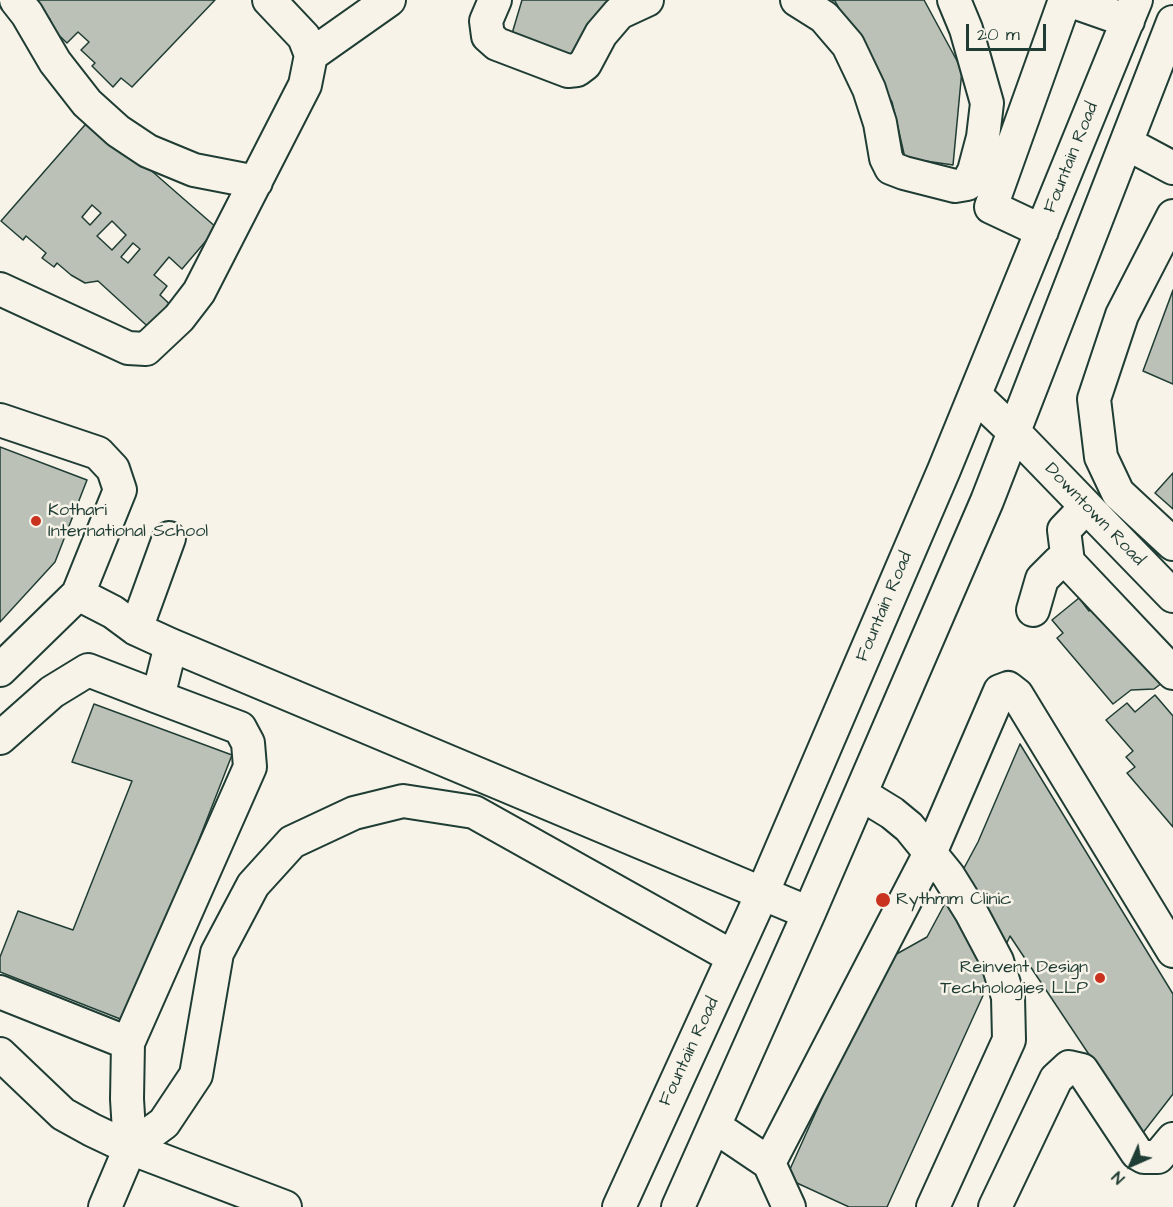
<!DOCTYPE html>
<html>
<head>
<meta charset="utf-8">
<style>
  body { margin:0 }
  #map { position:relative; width:1173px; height:1207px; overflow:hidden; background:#f7f3e8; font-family:"Architects Daughter",sans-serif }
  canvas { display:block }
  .north { position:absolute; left:1101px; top:1135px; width:60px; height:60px; -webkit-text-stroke:4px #f7f3e8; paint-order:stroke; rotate:225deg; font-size:16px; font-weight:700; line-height:24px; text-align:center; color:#1f3d34 }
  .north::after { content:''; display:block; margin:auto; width:21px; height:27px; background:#1f3d34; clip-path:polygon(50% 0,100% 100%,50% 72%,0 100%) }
  .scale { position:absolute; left:966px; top:24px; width:80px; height:27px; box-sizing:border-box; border:3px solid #1f3d34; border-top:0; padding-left:8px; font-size:18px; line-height:21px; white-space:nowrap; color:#1f3d34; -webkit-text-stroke:4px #f7f3e8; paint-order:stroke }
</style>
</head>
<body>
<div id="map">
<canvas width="1173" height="1207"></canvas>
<div class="north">N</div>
<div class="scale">20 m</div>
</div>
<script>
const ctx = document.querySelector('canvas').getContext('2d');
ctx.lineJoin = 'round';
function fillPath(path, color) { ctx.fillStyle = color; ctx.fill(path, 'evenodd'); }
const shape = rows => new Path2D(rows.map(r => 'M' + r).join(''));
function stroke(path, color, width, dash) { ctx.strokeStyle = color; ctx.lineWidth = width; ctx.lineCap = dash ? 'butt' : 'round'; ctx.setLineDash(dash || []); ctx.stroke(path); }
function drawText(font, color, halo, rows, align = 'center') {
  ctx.font = font + ' "Architects Daughter",sans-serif'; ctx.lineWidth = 5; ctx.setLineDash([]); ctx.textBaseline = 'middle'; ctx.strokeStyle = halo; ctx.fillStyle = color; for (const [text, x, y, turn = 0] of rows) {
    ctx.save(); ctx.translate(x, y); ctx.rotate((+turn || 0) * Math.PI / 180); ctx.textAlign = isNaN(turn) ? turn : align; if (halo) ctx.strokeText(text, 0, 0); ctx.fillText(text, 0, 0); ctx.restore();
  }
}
const building = shape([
  [29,0,215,0,132,87,121,78,113,87,92,66,95,63,81,50,89,42,78,32,67,43,46,23,50,19,29,0],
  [522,0,623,0,575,61,511,37,522,0],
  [832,0,924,0,962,70,953,165,905,158,892,102,835,1,832,0],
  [91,118,217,228,182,269,169,257,154,275,167,286,160,295,177,311,156,334,98,281,85,283,71,275,57,263,54,267,42,258,46,253,26,236,23,240,1,221,91,118],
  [92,205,101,213,90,225,82,217,92,205],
  [112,221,126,235,112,250,97,236,112,221],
  [133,243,140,249,128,263,121,257,133,243],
  [1173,290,1173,384,1143,371,1173,290],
  [0,447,87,480,55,562,0,622,0,447],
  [1173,473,1173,509,1155,493,1173,473],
  [1079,598,1089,611,1092,609,1162,683,1154,689,1131,690,1113,704,1057,638,1063,633,1052,620,1079,598],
  [1155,695,1173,716,1173,827,1127,773,1135,767,1126,757,1133,751,1106,720,1127,703,1135,712,1155,695],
  [94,704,232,755,128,1022,0,972,0,957,18,911,73,930,132,781,72,762,94,704],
  [1020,744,1173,994,1173,1094,1142,1134,1010,936,887,1207,849,1207,786,1178,884,961,927,937,978,842,1020,744]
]);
const minor = shape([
  [16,0,27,14,55,62,87,103,118,131,148,151,194,170,256,182],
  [269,0,304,37,311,55,389,0],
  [495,0,486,21,488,36,497,44,568,71,577,70,585,64,601,34,619,13,647,0],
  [797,0,824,17,848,45,869,89,880,123,886,158,891,168,904,173,955,186,967,184,974,171,983,137,987,103,966,29,954,0],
  [1068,0,1128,21],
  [1126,143,1173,168],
  [1173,216,1122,315,1094,399,1101,457,1118,493,1173,544],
  [1042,231,991,207,1065,0],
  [0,289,128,348,146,349,179,318,199,292,305,85,311,55],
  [975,395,1015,433,1173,596],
  [0,420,98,453,113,469,120,490,78,594,0,670],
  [1068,562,1064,530,1086,507],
  [78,594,113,612,136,629,171,645,809,913],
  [1033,610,1042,579,1059,562,1068,562,1173,673],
  [136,629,169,538],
  [0,738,52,692,88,670,158,697],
  [861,794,892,813,909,827,948,875,971,912,997,961,1008,997,1009,1040,933,1207],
  [0,992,128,1043],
  [0,1054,63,1114,92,1130,130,1148,285,1207],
  [714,1126,769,1163,789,1207],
  [130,1148,164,1123,196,1075,217,953,253,885,292,842,354,813,403,801,474,812,733,957],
  [769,1163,931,851,1000,691,1008,688,1017,695,1173,951],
  [105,1207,130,1148,127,1099,128,1043,250,767,248,743,240,728,158,697,171,645],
  [619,1207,762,894,944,470,1136,0],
  [678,1207,809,913,987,501,1173,22],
  [995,1207,1056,1079,1069,1067,1082,1070,1137,1153,1144,1157,1158,1157,1173,1139]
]);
const markers = [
  [36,521,6,"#c8321e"],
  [883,900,8,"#c8321e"],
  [1100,978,6,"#c8321e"]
];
const streetNames = [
  ["Fountain Road",1072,158,-68],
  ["Downtown Road",1094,515,46],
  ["Fountain Road",885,607,-67],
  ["Fountain Road",690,1052,-65]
];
const poiNames = [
  ["Kothari",48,511],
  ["International School",48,532],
  ["Rythmm Clinic",896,900],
  ["Reinvent Design",1088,968,"right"],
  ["Technologies LLP",1088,989,"right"]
];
fillPath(building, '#bbc1b6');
stroke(building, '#1f3d34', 1.5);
stroke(minor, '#1f3d34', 36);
stroke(minor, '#f7f3e8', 32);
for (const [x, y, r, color] of markers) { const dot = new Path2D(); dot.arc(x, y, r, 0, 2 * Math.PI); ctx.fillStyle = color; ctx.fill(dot); stroke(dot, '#f7f3e8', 2); }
drawText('18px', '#1f3d34', '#f7f3e8', streetNames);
drawText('18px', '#1f3d34', '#f7f3e8', poiNames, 'left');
</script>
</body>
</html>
